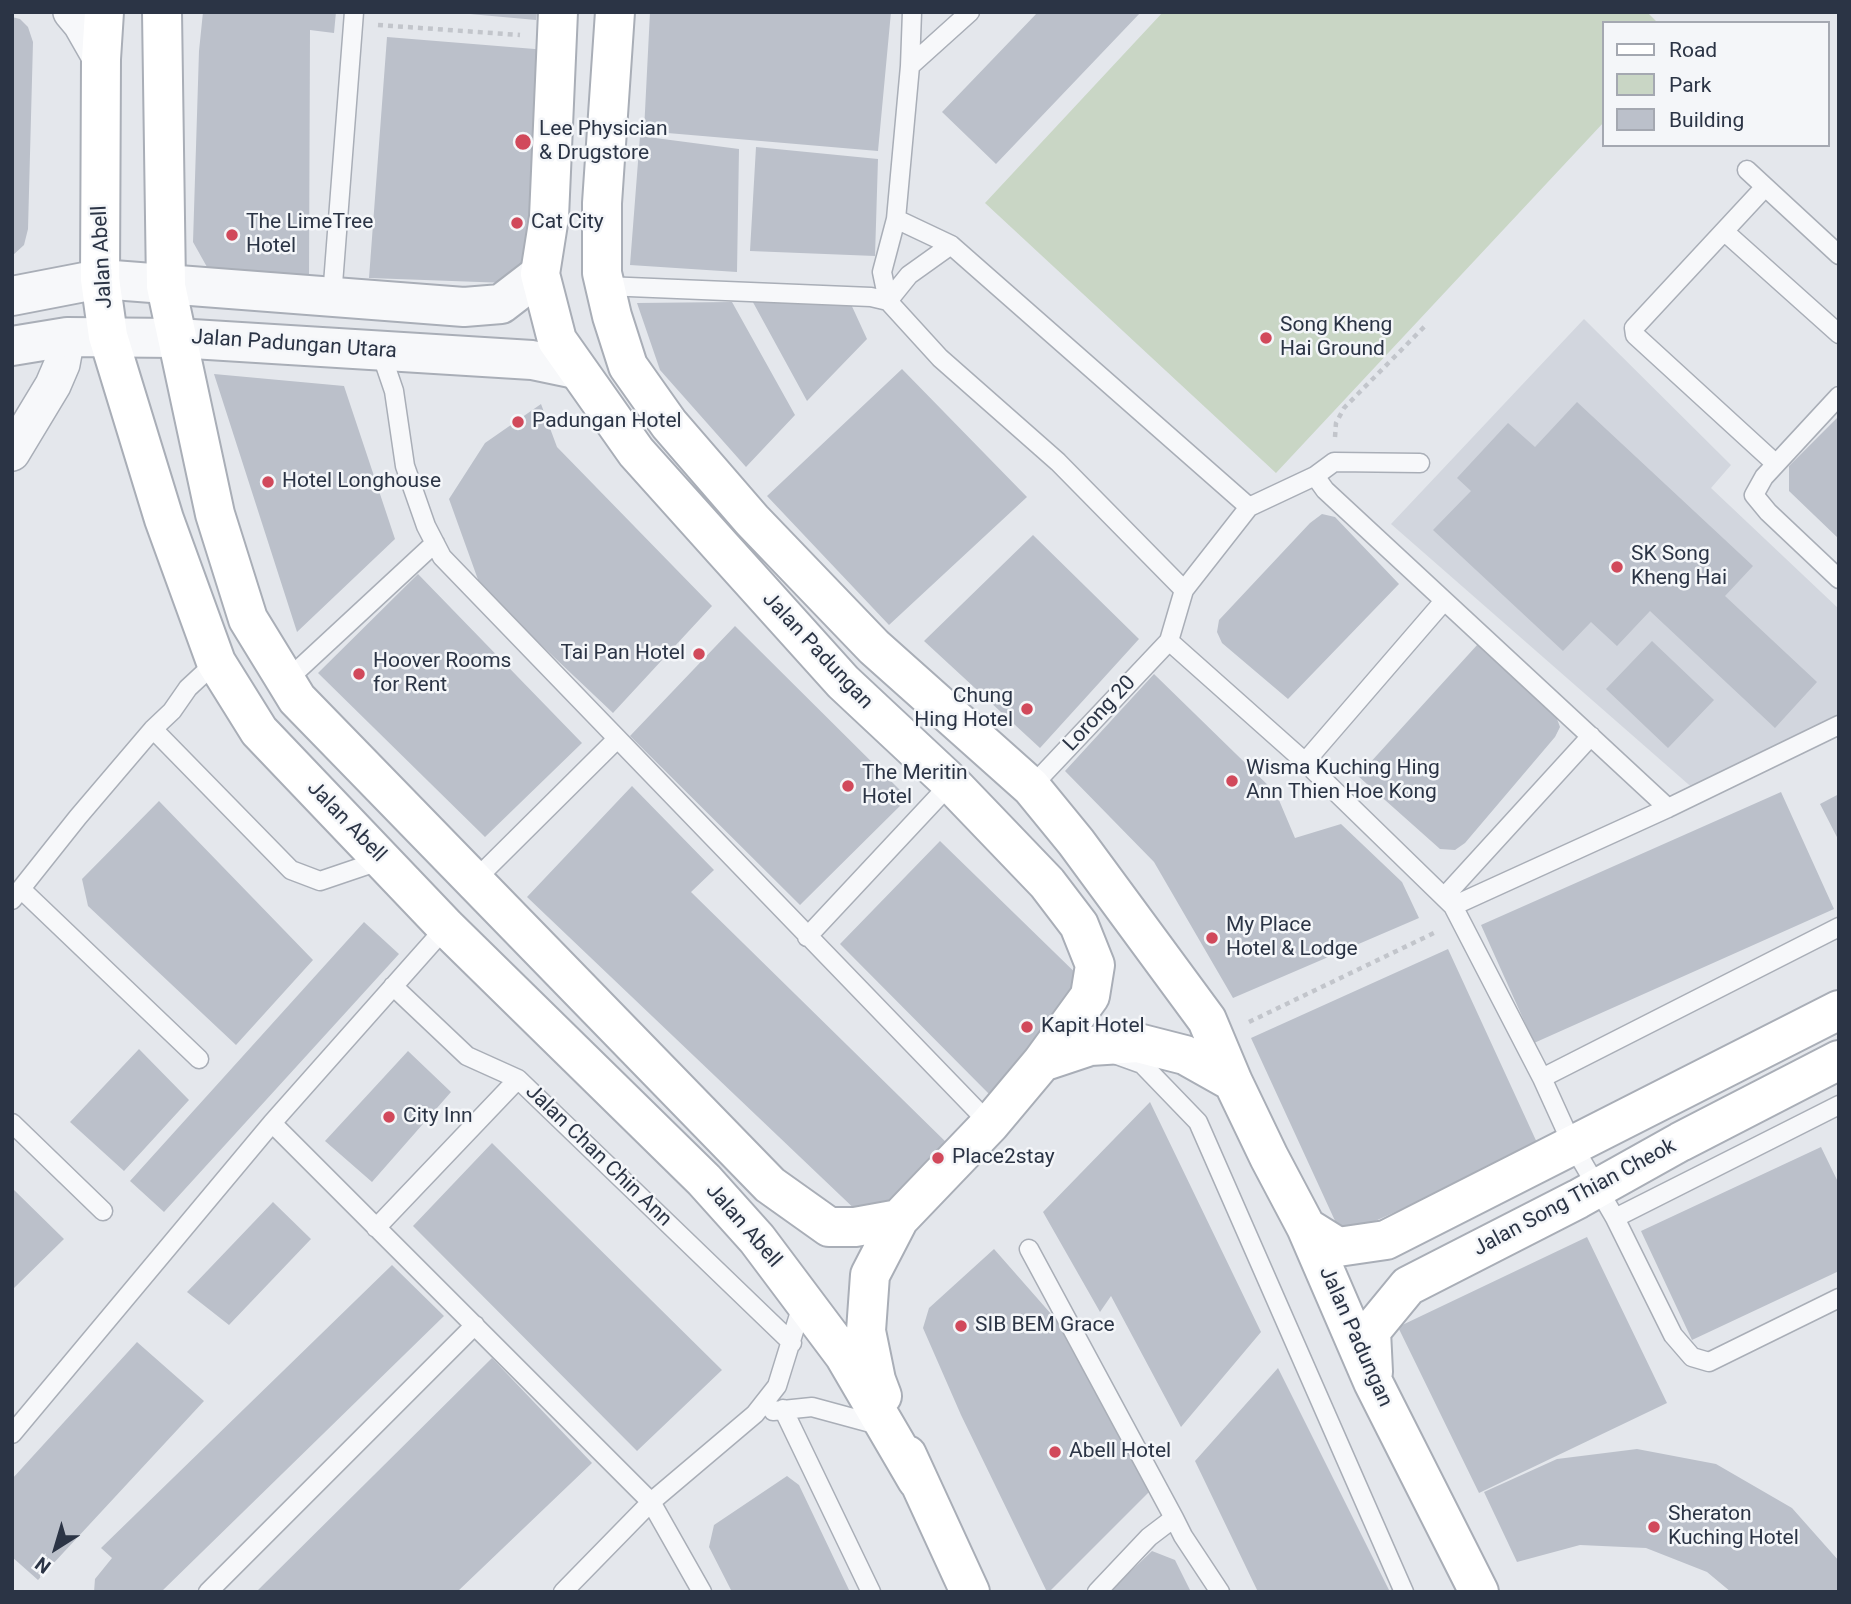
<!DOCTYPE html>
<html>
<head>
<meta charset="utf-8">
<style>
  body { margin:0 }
  #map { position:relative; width:1851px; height:1604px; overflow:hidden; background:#e4e7ec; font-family:Roboto,sans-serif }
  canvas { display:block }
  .frame { position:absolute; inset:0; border:14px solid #2b3445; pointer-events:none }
  .legend { position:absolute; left:1602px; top:21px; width:228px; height:126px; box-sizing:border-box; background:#f4f6f9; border:2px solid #a4a8b1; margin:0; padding:9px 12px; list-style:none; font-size:21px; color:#2b3445 }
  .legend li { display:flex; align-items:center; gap:14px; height:35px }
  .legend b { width:35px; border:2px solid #a4a8b1 }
  .north { position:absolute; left:21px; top:1513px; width:70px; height:70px; -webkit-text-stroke:5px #f4f6f9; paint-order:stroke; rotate:217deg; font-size:19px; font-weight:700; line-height:28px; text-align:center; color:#2b3445 }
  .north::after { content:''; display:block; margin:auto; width:24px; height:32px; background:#2b3445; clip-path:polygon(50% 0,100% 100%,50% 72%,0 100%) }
</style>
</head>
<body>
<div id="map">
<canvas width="1851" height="1604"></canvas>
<div class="frame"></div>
<ul class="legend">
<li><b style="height:9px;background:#fff"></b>Road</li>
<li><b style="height:19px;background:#c9d6c5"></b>Park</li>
<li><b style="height:19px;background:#bbc0ca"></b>Building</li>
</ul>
<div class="north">N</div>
</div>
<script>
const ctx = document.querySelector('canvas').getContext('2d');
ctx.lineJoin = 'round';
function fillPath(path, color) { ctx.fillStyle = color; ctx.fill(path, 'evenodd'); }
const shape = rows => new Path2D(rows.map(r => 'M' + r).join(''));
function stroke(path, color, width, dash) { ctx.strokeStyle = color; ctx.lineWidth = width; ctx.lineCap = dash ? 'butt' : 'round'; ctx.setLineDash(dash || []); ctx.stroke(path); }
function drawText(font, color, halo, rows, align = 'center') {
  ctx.font = font + ' Roboto,sans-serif'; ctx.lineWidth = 5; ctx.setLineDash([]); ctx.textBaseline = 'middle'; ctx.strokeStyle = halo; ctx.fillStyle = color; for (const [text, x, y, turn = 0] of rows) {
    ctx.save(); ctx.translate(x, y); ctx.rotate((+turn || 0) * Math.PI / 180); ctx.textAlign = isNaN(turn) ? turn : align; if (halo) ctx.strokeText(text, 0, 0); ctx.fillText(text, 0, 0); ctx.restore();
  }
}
const built = shape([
  [1584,319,1731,465,1711,488,1839,609,1839,720,1696,791,1391,524]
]);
const green = shape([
  [1163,12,1647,12,1658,23,1604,23,1604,122,1276,473,985,203]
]);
const building = shape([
  [203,12,336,12,334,33,310,30,309,277,227,279,207,267,193,242,199,51],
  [471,12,537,12,536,20,470,14],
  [650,12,891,12,878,151,644,131],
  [1038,12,1141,12,996,164,942,112],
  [12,17,20,19,28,27,33,42,28,229,24,245,12,256],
  [387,37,547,50,526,271,507,283,369,278],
  [640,136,739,149,737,272,630,265],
  [756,147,878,159,875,256,750,251],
  [749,295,850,302,867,339,807,401],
  [732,302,795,415,746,467,660,370,637,303],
  [902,369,1027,497,889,625,767,496],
  [214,374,344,386,395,539,297,632],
  [1577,402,1753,566,1725,596,1817,682,1775,728,1650,611,1617,646,1591,622,1563,651,1433,530,1471,491,1457,478,1508,423,1535,447],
  [541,404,557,447,712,606,613,713,481,588,449,499,485,443],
  [1839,416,1839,539,1789,491,1789,466],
  [1322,514,1335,517,1399,584,1288,699,1222,643,1217,632,1219,620,1310,523],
  [1033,535,1139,639,1040,748,924,641],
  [418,574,582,743,485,837,318,673],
  [735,626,908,798,800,905,630,736],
  [1652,641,1714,700,1668,748,1606,689],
  [1478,644,1556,716,1560,727,1555,737,1465,843,1455,850,1440,849,1358,776],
  [1154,674,1276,793,1295,838,1341,824,1402,882,1419,918,1233,998,1154,862,1065,771],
  [632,786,714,870,691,892,951,1147,889,1213,862,1216,527,897],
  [1781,792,1834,909,1534,1043,1481,925],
  [1839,794,1839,841,1820,804],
  [159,801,313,960,236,1045,88,906,82,879],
  [940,841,1091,988,992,1097,840,944],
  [364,922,399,954,164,1212,130,1181],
  [1448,949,1539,1147,1342,1236,1251,1038],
  [139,1049,189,1100,124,1171,70,1122],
  [408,1051,451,1092,372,1182,325,1141],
  [1150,1102,1261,1332,1181,1427,1111,1296,1100,1312,1043,1212],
  [492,1143,722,1370,637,1451,413,1226],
  [1821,1147,1839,1184,1839,1271,1692,1340,1641,1231],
  [12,1188,64,1239,12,1290],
  [273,1202,311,1239,229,1325,187,1292],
  [1587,1237,1667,1403,1479,1493,1398,1327],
  [994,1249,1059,1323,1152,1489,1049,1592,1047,1592,961,1415,923,1328,929,1308],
  [392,1265,444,1316,161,1592,94,1592,95,1579,112,1558,101,1548],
  [137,1342,204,1401,38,1580,12,1557,12,1479],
  [492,1358,592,1463,457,1592,256,1592],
  [1278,1368,1390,1592,1258,1592,1195,1461],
  [1637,1449,1716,1464,1792,1508,1839,1561,1839,1592,1731,1592,1707,1572,1646,1548,1580,1545,1517,1562,1484,1492,1557,1459],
  [787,1476,799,1485,850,1592,732,1592,709,1547,714,1525],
  [1152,1551,1175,1560,1191,1592,1109,1592]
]);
const path = shape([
  [378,25,520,35],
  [1335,437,1336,423,1344,408,1426,325],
  [1249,1022,1436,932]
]);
const service = shape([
  [912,12,910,66,896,219,882,272,888,301,940,358,1058,462,1184,590],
  [910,66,970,12],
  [1747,170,1839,255],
  [1765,187,1634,328,1635,335,1776,464],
  [896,219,951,245,1249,507,1184,590,1169,641,1031,787],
  [1725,232,1839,334],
  [605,286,871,297,888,301],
  [332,297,354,12],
  [888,301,909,275,951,245],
  [380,350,394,391,405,466,426,526,442,557,990,1124],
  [1839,396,1764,477,1754,495,1768,512,1839,579],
  [1315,476,1334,462,1420,463],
  [1249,507,1315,476,1325,490,1668,808],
  [1169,641,1305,762,1453,906,1542,1078,1572,1144,1615,1218,1673,1335,1692,1357,1709,1362,1839,1298],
  [286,681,435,543],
  [153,729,291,870,320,881,382,860],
  [1305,762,1444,601],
  [475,880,617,739],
  [21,889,199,1059],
  [1444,897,1591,736],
  [12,900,78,817,153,729,172,711,188,688,216,662],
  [1453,906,1668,808,1839,725],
  [807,937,951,783],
  [393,986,467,1056,518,1079,792,1343],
  [1117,1055,1142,1064,1198,1122,1404,1592],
  [1542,1078,1839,927],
  [12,1123,103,1211],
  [272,1123,651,1502,702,1592],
  [1615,1218,1839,1105],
  [376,1228,518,1079],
  [1029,1249,1174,1518],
  [783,1409,871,1592],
  [773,1411,812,1407,882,1426],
  [12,1434,272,1123,446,927],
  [208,1592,475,1325],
  [563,1592,651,1502,755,1414,777,1386,803,1302],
  [1097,1592,1149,1537,1174,1518,1183,1536,1220,1592]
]);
const minor = shape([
  [71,12,81,24,101,59],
  [12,453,53,385,62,364,67,337]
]);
const tertiary = shape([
  [12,296,100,279,464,307,501,304,540,274],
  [12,346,67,337,176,338,532,360,575,369]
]);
const secondary = shape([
  [104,12,101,59,100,279,108,336,164,519,216,662,259,731,446,927,704,1180,757,1239,844,1355,917,1480],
  [162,12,166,286,215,514,248,619,286,681,297,699,770,1185,829,1227,855,1227,899,1219,990,1124,1042,1062,1090,996,1095,965,1079,925,1047,883,951,783,843,682,724,550,636,452,557,340,540,274,549,217,558,12],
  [615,12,602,203,602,273,612,316,628,366,669,424,752,520,874,647,1031,787,1076,842,1207,1020,1233,1082,1269,1157,1306,1227,1373,1382,1479,1592],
  [1042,1062,1090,1046,1138,1043,1185,1055,1233,1082],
  [1306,1227,1338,1247,1386,1240,1839,1010],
  [1373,1372,1371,1331,1408,1286,1578,1199,1680,1142,1839,1060],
  [882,1396,876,1380,866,1331,870,1275,899,1219],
  [907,1455,970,1592]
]);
const markers = [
  [523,142,9,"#d1495b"],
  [517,223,7,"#d1495b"],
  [232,235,7,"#d1495b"],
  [1266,338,7,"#d1495b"],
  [518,422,7,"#d1495b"],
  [268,482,7,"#d1495b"],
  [1617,567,7,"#d1495b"],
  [699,654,7,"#d1495b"],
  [359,674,7,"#d1495b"],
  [1027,709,7,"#d1495b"],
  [1232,781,7,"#d1495b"],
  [848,786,7,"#d1495b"],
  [1212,938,7,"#d1495b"],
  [1027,1027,7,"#d1495b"],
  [389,1117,7,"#d1495b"],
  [938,1158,7,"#d1495b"],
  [961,1326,7,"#d1495b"],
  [1055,1452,7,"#d1495b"],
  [1654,1527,7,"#d1495b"]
];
const poiNames = [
  ["Lee Physician",539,130],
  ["& Drugstore",539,154],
  ["The LimeTree",246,223],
  ["Hotel",246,247],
  ["Cat City",531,223],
  ["Song Kheng",1280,326],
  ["Hai Ground",1280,350],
  ["Padungan Hotel",532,422],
  ["Hotel Longhouse",282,482],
  ["SK Song",1631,555],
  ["Kheng Hai",1631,579],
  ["Tai Pan Hotel",685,654,"right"],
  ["Hoover Rooms",373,662],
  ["for Rent",373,686],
  ["Chung",1013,697,"right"],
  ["Hing Hotel",1013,721,"right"],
  ["Wisma Kuching Hing",1246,769],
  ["Ann Thien Hoe Kong",1246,793],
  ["The Meritin",862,774],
  ["Hotel",862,798],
  ["My Place",1226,926],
  ["Hotel & Lodge",1226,950],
  ["Kapit Hotel",1041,1027],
  ["City Inn",403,1117],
  ["Place2stay",952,1158],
  ["SIB BEM Grace",975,1326],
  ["Abell Hotel",1069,1452],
  ["Sheraton",1668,1515],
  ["Kuching Hotel",1668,1539]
];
const streetNames = [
  ["Jalan Abell",103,257,-93],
  ["Jalan Padungan Utara",294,345,4],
  ["Jalan Padungan",817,651,47],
  ["Lorong 20",1100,714,-47],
  ["Jalan Abell",346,822,46],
  ["Jalan Chan Chin Ann",598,1156,44],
  ["Jalan Song Thian Cheok",1575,1198,-28],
  ["Jalan Abell",743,1226,49],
  ["Jalan Padungan",1355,1337,66]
];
fillPath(built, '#d2d6de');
fillPath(green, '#c9d6c5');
fillPath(building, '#bbc0ca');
stroke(service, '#a9aeb7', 21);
stroke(minor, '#a9aeb7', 38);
stroke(tertiary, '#a9aeb7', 42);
stroke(secondary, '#a9aeb7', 42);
stroke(path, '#c2c5cb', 4.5, [5, 5]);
stroke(service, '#f7f8fa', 18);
stroke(minor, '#f7f8fa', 35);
stroke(tertiary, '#f7f8fa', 38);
stroke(secondary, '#fff', 38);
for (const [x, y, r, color] of markers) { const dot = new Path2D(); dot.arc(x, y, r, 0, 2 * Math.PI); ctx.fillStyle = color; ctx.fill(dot); stroke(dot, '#f4f6f9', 2.5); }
drawText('21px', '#2b3445', '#f4f6f9', poiNames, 'left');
drawText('21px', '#2b3445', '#f4f6f9', streetNames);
</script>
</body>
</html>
